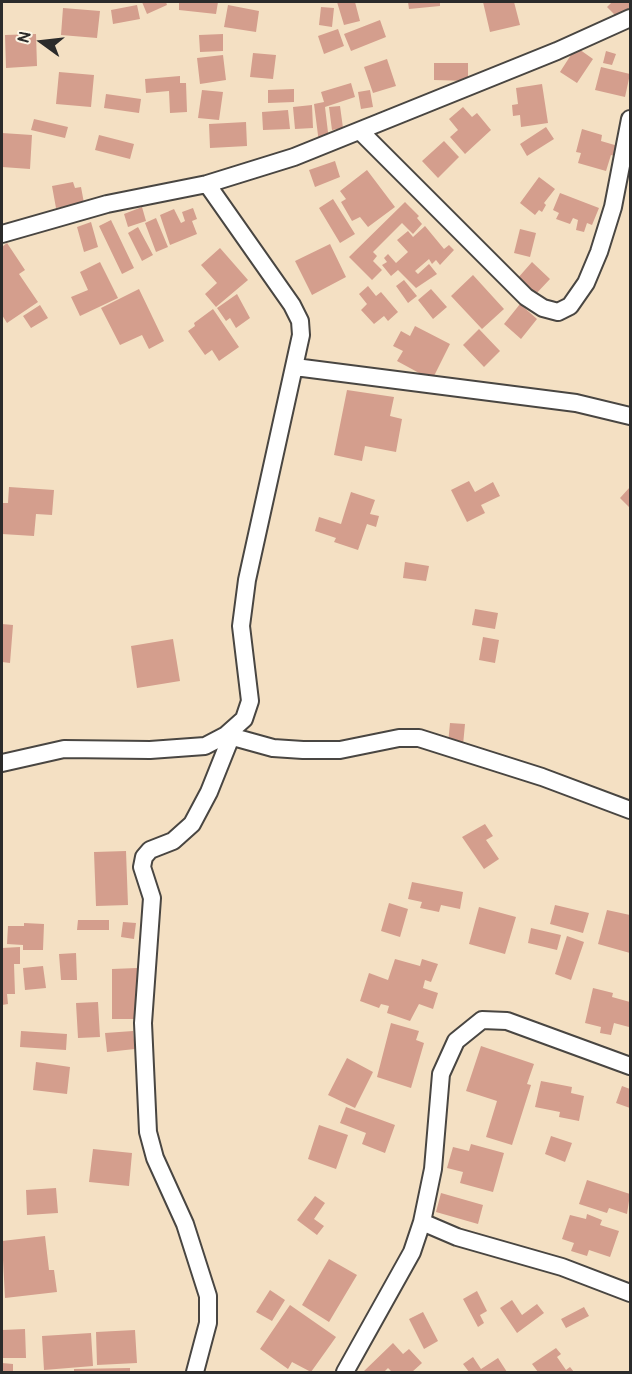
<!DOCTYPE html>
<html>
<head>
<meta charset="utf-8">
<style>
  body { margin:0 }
  #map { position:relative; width:632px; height:1374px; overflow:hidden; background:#f4e0c3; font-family:Pangolin,sans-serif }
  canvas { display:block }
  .frame { position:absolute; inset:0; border:3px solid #2b2b2b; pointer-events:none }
  .north { position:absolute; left:12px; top:12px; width:60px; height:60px; -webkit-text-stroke:4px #fcf5e5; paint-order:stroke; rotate:285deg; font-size:16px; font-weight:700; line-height:24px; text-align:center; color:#2b2b2b }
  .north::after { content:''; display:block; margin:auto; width:21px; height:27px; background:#2b2b2b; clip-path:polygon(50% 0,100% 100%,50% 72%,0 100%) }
</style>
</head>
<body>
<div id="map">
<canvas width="632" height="1374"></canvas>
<div class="frame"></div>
<div class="north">N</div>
</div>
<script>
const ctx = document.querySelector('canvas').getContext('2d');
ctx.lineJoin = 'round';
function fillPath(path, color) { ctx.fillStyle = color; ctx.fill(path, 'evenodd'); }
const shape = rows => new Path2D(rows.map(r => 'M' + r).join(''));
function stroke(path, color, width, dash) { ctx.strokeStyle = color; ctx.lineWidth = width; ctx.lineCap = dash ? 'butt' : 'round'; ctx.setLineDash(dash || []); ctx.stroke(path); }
const building = shape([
  [142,2,166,2,167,5,147,14],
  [179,2,218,2,216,14,179,10],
  [337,2,355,2,360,21,344,25],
  [408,2,440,2,440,6,409,9],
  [483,2,514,2,520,25,490,32],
  [612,2,630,2,630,7,619,19,607,7],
  [137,5,140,19,113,24,111,10],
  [228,5,259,11,256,32,224,27],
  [321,7,334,8,332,27,319,25],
  [63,8,100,11,97,38,61,35],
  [380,20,386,37,351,51,344,34],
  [338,29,344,46,324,54,318,36],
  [36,34,37,66,6,68,5,35],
  [223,34,223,51,200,52,199,35],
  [576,47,593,59,577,83,560,72],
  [606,51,616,54,612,65,603,63],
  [253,53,276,55,273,79,250,77],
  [223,55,226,80,200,84,197,58],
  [387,59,396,86,373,93,364,67],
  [434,63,468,63,468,81,434,80],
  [601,67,630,74,625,97,595,90],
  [59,72,94,75,91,107,56,104],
  [180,76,180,83,186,83,187,112,170,113,169,91,146,93,145,79],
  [351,83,355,97,325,107,329,141,319,143,314,104,324,102,321,92],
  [542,84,548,123,521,127,520,115,513,116,512,105,518,104,516,88],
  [294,89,294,102,268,103,268,90],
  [202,90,223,92,219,120,198,118],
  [370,90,373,107,361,109,358,92],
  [106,94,141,99,139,113,104,108],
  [312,105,313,128,295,129,293,107],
  [340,106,343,128,332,130,329,107],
  [463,107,472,117,477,113,491,130,465,154,450,137,458,130,449,119],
  [288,110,290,129,263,130,262,112],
  [34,119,68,127,65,138,31,130],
  [246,122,247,146,210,148,209,124],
  [546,127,554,139,527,156,520,144],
  [582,129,602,135,601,141,618,146,615,156,611,155,606,171,578,163,581,153,576,152],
  [2,133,32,135,30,169,2,167],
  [99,135,134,144,130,159,95,150],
  [444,141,459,157,438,178,422,161],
  [335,161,340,177,315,187,309,170],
  [367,170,395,207,368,227,360,217,352,221,341,202,346,199,340,191],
  [539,177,555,189,544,203,546,205,542,212,539,210,535,215,520,203],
  [73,182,75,188,81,187,84,203,56,208,52,186],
  [560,193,599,208,592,225,587,223,584,232,576,230,578,220,573,218,570,224,556,219,559,213,553,210],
  [333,199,355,234,340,243,319,208],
  [405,202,419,216,417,218,422,224,413,234,402,223,373,252,377,256,373,261,382,270,372,280,349,257],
  [142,207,146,221,128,227,124,214],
  [193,208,197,219,192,221,197,234,170,245,160,215,174,209,181,223,185,221,182,212],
  [156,218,168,247,156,252,145,223],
  [111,220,134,268,122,274,99,226],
  [91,222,98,247,84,252,77,227],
  [425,226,444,249,449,245,454,250,440,265,436,260,432,264,429,259,415,271,418,274,429,264,437,274,416,288,398,270,391,276,382,265,387,262,384,258,388,254,396,263,408,252,397,240,408,231,413,237],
  [138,227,153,255,142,261,128,233],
  [520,229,536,233,530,257,514,253],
  [7,243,25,270,19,274,38,302,7,323,2,315,2,247],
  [330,244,346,277,312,295,295,261],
  [220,248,248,280,216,307,205,294,217,283,201,265],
  [100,262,118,298,80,316,71,297,88,290,80,272],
  [532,262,550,279,534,296,517,279],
  [473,275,504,309,482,329,451,296],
  [404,280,417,296,408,303,396,286],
  [368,286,376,296,381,292,398,312,388,321,384,316,374,324,361,310,367,304,359,294],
  [139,289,164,341,149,349,142,335,120,345,101,308],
  [431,289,447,307,433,319,418,300],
  [237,294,250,318,236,328,230,318,226,321,217,308],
  [520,304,537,319,521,339,504,324],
  [40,305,48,318,31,328,23,316],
  [213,309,239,347,219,361,212,350,205,355,188,331,195,326,194,323],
  [415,326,450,344,432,380,397,361,403,351,393,346,401,331,410,336],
  [479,329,500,351,484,367,463,345],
  [347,390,394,397,390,416,402,419,396,452,365,446,362,461,334,455],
  [469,481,475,492,493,482,500,496,481,505,485,513,467,522,451,490],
  [9,487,54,490,52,515,36,514,34,536,2,534,2,503,8,503],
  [630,487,630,508,620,498],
  [351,492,375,500,370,514,379,516,376,527,367,524,358,550,334,542,336,538,315,531,319,517,341,524],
  [405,562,429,566,426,581,403,578],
  [475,609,498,613,495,629,472,625],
  [2,624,13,625,10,663,2,662],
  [483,637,499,640,495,663,479,660],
  [173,639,180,681,137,688,131,646],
  [450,723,465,724,463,745,448,744],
  [485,824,493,836,486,840,499,859,484,869,462,837],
  [126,851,128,905,96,906,94,852],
  [412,882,463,892,460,909,441,905,439,912,420,908,422,902,408,899],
  [389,903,408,909,400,937,381,931],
  [555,905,589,913,583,933,550,924],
  [479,907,516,917,505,954,469,944],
  [607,910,630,915,630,953,598,944],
  [78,920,109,920,109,930,77,930],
  [123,922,136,923,134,939,121,937],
  [24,923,44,924,43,950,23,950,23,945,7,944,8,926,24,926],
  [531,928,561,935,557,950,528,943],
  [567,936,584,942,571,980,555,974],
  [20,947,20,964,14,964,15,994,7,994,8,1004,2,1005,2,948],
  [76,953,77,980,61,980,59,954],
  [395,959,420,966,422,959,438,964,431,982,425,980,423,988,438,993,433,1009,419,1004,410,1021,387,1013,389,1006,381,1004,379,1008,360,1001,369,973,388,980],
  [43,966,46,988,25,990,23,968],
  [137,968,137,1019,112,1019,112,969],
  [593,988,613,993,612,997,630,1002,629,1027,614,1023,611,1035,600,1033,601,1027,585,1023],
  [98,1002,100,1037,78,1038,76,1003],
  [391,1023,419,1031,416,1040,424,1043,411,1088,377,1077],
  [21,1031,67,1034,66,1050,20,1047],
  [133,1031,135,1049,107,1052,105,1033],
  [481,1046,534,1064,527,1084,531,1085,512,1145,486,1137,497,1101,466,1091],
  [347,1058,373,1072,355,1108,328,1095],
  [36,1062,70,1067,67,1094,33,1090],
  [541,1081,572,1087,571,1093,584,1096,579,1121,559,1117,560,1112,535,1107],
  [622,1086,630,1089,630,1108,616,1103],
  [346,1107,395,1125,385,1153,362,1144,366,1133,340,1123],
  [319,1125,348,1135,336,1169,308,1159],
  [551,1136,572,1143,565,1162,545,1154],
  [471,1144,504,1153,493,1192,460,1183,463,1172,447,1168,453,1147,469,1151],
  [93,1149,132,1153,129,1186,89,1182],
  [587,1180,630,1194,627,1214,609,1208,607,1213,579,1204],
  [56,1188,58,1213,27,1215,26,1190],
  [441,1193,483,1205,478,1224,436,1212],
  [315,1196,325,1203,314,1219,324,1226,317,1235,297,1220],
  [587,1214,602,1220,600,1225,619,1231,610,1257,589,1250,587,1256,571,1251,574,1243,562,1239,570,1215,586,1219],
  [45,1236,49,1270,54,1270,57,1292,5,1298,2,1241],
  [329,1259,357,1275,329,1322,302,1305],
  [270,1290,285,1300,272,1321,256,1312],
  [477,1291,487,1311,480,1315,484,1323,478,1327,463,1299],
  [512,1300,522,1315,537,1304,544,1313,517,1333,500,1308],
  [290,1305,336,1337,311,1372,292,1362,288,1369,260,1349],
  [584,1307,589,1316,566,1328,561,1319],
  [423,1312,438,1341,424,1349,409,1319],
  [25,1329,26,1358,2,1358,2,1330],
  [135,1330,137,1363,97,1365,96,1332],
  [91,1333,93,1366,44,1370,42,1336],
  [393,1343,403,1354,409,1349,422,1363,412,1372,392,1372,388,1368,384,1372,363,1372],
  [556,1348,561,1354,557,1357,566,1370,570,1367,574,1372,538,1372,532,1364],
  [473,1357,481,1369,498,1358,507,1372,469,1372,463,1364],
  [2,1363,13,1364,13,1372,2,1372],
  [130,1368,130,1372,74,1372,74,1369]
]);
const minor = shape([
  [360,131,526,297,543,308,558,312,570,306,586,283,599,252,613,207,630,119],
  [2,234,107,204,207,184,294,157,557,51,630,18],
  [295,367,576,403,630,416],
  [226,735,273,748,303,750,340,750,399,738,419,738,542,777,630,810],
  [2,763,64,749,150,750,205,746,226,735,244,719,250,701,241,626,247,580,301,335,300,321,292,305,207,184],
  [422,1222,457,1237,562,1267,630,1293],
  [195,1372,208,1323,208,1296,185,1224,155,1158,148,1132,143,1023,152,898,142,867,144,857,150,850,173,841,192,824,209,792,231,737],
  [345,1372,412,1252,422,1222,433,1169,441,1074,456,1041,482,1020,507,1021,630,1066]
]);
fillPath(building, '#d49e8d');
stroke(minor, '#494642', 20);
stroke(minor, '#fff', 16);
</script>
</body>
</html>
